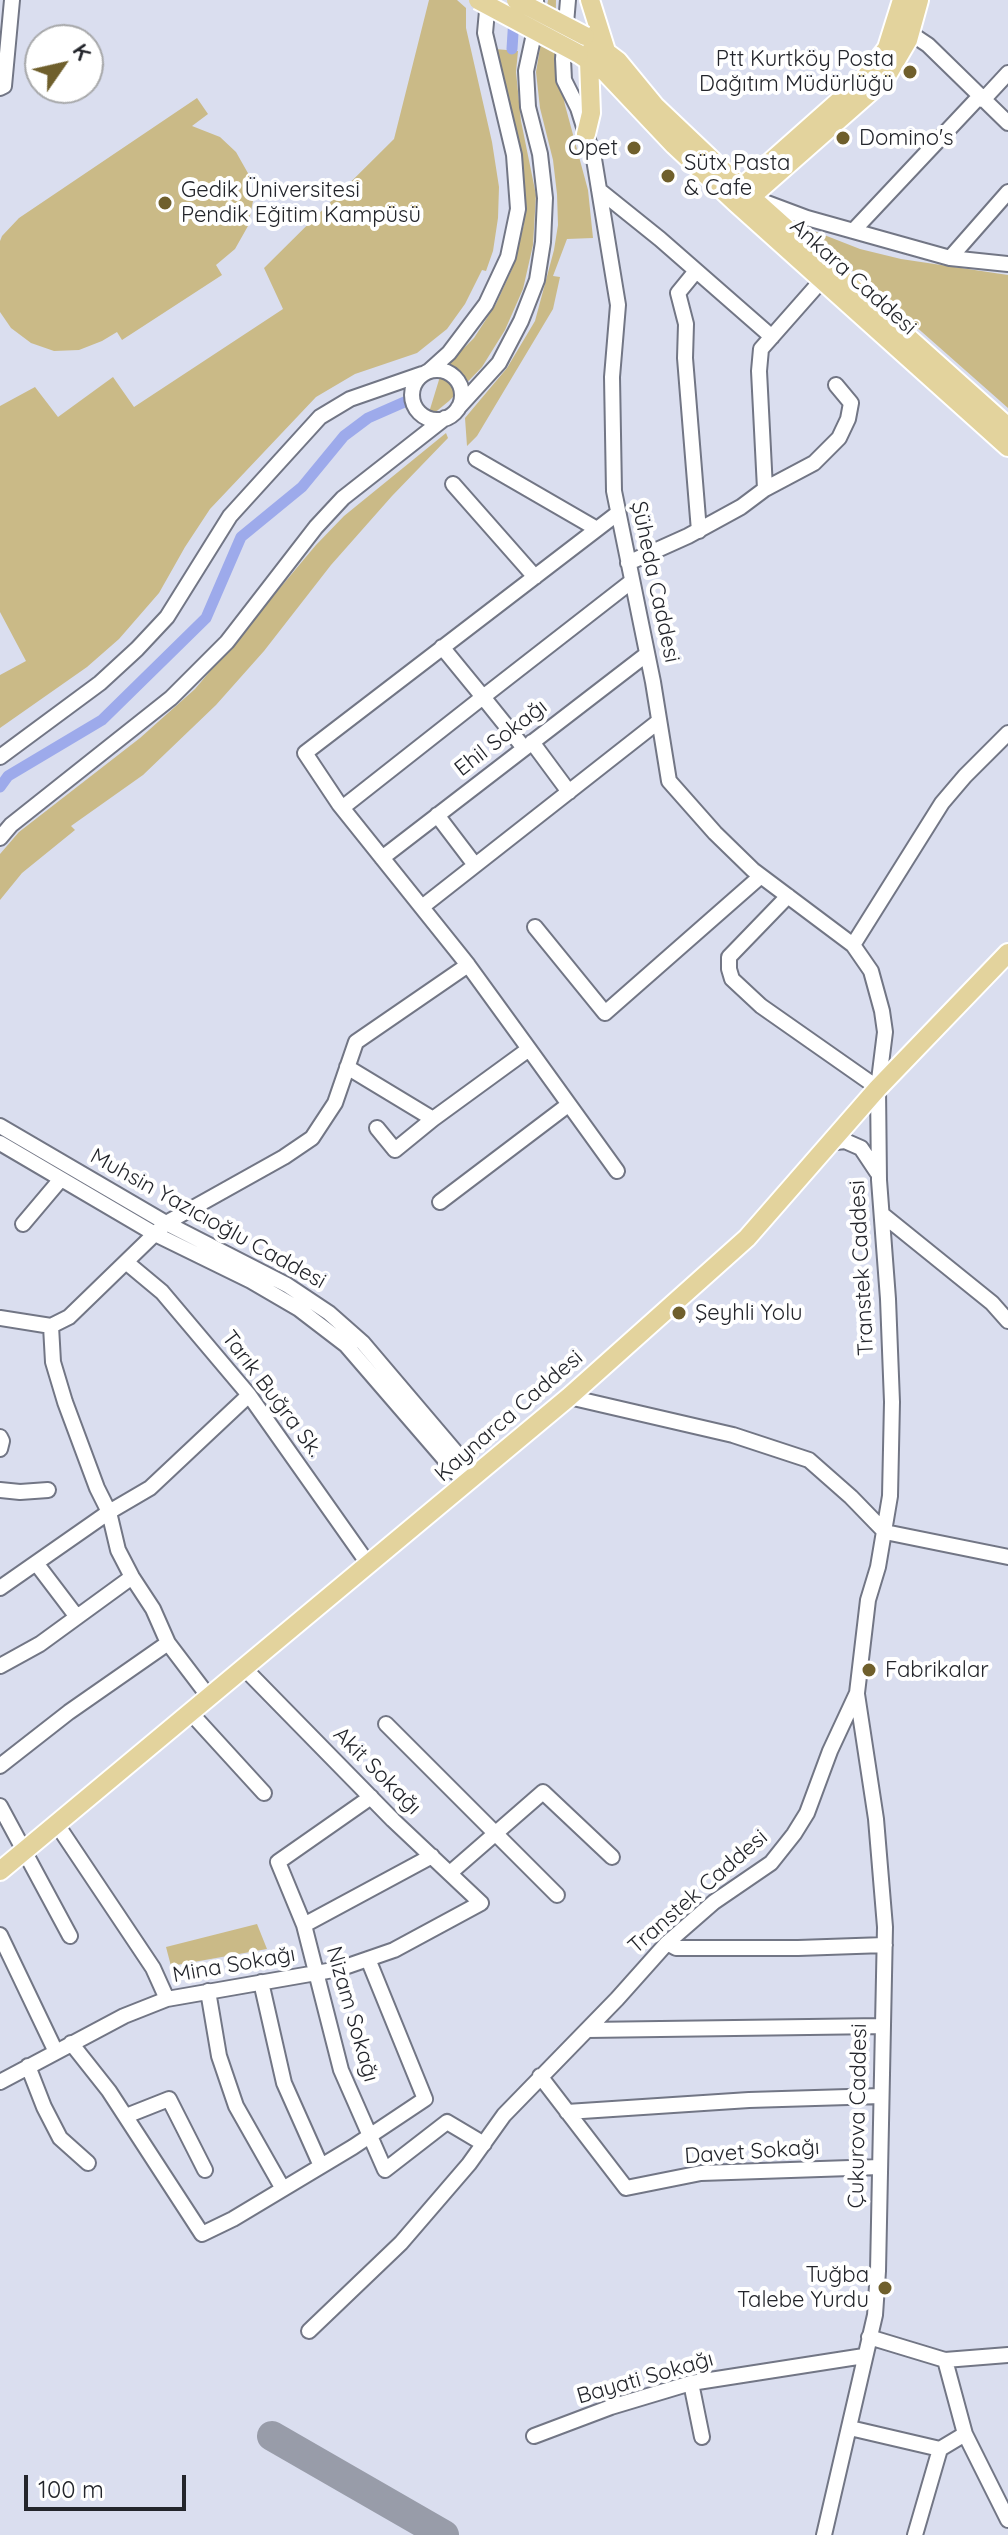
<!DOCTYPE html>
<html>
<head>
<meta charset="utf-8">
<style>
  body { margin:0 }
  #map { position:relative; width:1008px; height:2535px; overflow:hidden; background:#dadeef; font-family:Quicksand,sans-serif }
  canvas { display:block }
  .north { position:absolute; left:24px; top:24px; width:80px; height:80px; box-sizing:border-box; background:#fff; border:2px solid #a7a8aa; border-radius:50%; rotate:56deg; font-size:22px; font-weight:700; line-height:32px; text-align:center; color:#23252b }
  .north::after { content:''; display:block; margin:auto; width:28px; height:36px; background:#6f5f2c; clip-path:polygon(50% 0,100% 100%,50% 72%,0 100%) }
  .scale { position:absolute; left:24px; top:2475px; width:162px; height:36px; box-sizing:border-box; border:4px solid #23252b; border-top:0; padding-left:10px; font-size:24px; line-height:28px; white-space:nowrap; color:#23252b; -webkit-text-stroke:6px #fff; paint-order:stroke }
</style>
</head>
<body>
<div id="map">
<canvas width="1008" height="2535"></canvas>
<div class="north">K</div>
<div class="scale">100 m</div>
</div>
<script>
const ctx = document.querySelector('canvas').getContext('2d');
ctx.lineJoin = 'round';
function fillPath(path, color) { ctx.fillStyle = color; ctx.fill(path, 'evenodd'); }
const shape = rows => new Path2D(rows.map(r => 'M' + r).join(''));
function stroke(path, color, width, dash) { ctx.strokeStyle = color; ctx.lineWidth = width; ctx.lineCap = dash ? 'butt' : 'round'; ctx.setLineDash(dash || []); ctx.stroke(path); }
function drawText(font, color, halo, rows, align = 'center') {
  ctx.font = font + ' Quicksand,sans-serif'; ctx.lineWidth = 8; ctx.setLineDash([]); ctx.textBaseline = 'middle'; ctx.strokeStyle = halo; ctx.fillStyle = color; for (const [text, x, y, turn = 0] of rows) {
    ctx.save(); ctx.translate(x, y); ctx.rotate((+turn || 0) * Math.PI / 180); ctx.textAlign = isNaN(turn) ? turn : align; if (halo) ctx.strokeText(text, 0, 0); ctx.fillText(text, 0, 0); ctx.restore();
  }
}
const green = shape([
  [429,0,457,0,466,8,466,28,492,142,499,187,498,218,493,251,486,271,482,270,465,304,447,329,417,353,355,374,316,397,210,509,185,547,159,593,119,639,87,667,0,728,0,675,26,661,0,612,0,406,35,387,58,417,113,377,134,407,283,309,264,268,394,139],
  [548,0,556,0,555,56,565,105,588,190,593,238,567,239,553,276,560,277,553,309,477,436,467,446,465,418,507,368,535,321,554,250,558,225,557,194,553,160,540,108,536,72],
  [495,49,518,51,516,72,521,121,536,195,533,245,523,289,505,330,482,367,449,401,427,419,442,370,474,338,496,304,512,269,524,224,515,130],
  [197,98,208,114,192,126,220,137,236,152,249,175,253,201,248,226,235,249,216,265,222,275,122,340,117,332,102,341,79,350,54,351,31,343,11,328,0,312,0,241,2,236,19,218],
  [814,231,860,249,901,259,1008,275,1008,408,819,241],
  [446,433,448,438,392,496,331,565,264,651,216,705,143,775,71,826,75,830,22,873,0,900,0,854,19,832,140,738,195,689,316,545,344,516],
  [257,1924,267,1949,171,1966,166,1947]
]);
const canal = shape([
  [512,49,514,17],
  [0,787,8,776,102,720,206,618,241,537,302,487,344,436,368,418,409,400]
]);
const taxiway = shape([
  [272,2436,444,2535]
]);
const minor = shape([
  [910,33,928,45,1008,123],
  [0,88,4,86,12,0],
  [983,100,1008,73],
  [599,190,660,239,772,337],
  [759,200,807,218,950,258,1008,264],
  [853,231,979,97],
  [950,258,1008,192],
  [696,271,678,293,686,324,685,358,699,531],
  [821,281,761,349,759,371,765,489,814,463,839,438,848,419,851,403,836,385],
  '412 395a25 25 0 1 1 50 0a25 25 0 1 1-50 0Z',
  [429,371,449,353,486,304,508,257,518,209,514,155,485,33,488,0],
  [458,408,499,363,521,321,537,280,543,242,545,198,540,154,528,107,526,71,537,20,536,0],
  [476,459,597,529],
  [453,484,535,577],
  [628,563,688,536,741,507,765,489],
  [442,647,483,697,632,581],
  [532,742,569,792],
  [0,757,100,683,137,649,167,617,230,516,320,417,350,399,422,374],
  [342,808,483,697,524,748],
  [437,815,475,865],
  [0,838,11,825,171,698,227,642,316,527,343,498,445,418],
  [382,858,647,654],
  [788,896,729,957,729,969,732,979,761,1006,878,1088],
  [422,907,659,721],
  [535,927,605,1013,761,876],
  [853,945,942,803,965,776,1008,733],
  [529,1049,617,1171],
  [347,1067,433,1119,529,1049,468,965],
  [0,1126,166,1223,287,1285,329,1313,363,1343,476,1476],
  [377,1128,395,1150,433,1119],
  [0,1143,155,1234,251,1281,299,1309,346,1345,466,1484],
  [828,1143,845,1141,861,1148,877,1172],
  [440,1202,568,1105],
  [883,1215,992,1303,1008,1321],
  [23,1224,61,1179],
  [126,1262,162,1292,249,1395,369,1565],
  [0,1318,51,1326,69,1317,166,1223,284,1157,312,1138,335,1103,356,1042,468,965,339,804,305,753,618,513],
  [51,1326,53,1362,65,1402,97,1488,109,1512,118,1550,132,1577,153,1609,168,1643,209,1697],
  [569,1397,733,1435,809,1460,851,1497,885,1532,1008,1557],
  [0,1437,2,1441,0,1449],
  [0,1490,20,1492,48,1490],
  [36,1563,77,1617],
  [0,1588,109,1512,150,1488,249,1395],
  [0,1666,40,1644,132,1577],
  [190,1712,264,1793],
  [386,1724,557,1895],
  [0,1766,69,1712,168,1643],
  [371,1797,278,1862,304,1925,341,2070,385,2170,447,2122,484,2144],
  [0,1806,70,1936],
  [56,1823,153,1968,167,1999],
  [450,1873,543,1792,612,1857],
  [304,1925,432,1856],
  [0,1935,56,2052],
  [667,1943,676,1948,798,1948,885,1945],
  [261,1982,284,2083,321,2166],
  [208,1991,219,2056,236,2106,283,2189],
  [587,2030,882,2026],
  [71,2043,109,2091,202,2234,233,2219,353,2147,425,2099,368,1959],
  [28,2066,44,2107,60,2138,88,2163],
  [540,2076,626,2188,701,2173,880,2167],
  [0,2082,124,2016,167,1999,339,1969,394,1950,481,1903,393,1820,244,1668],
  [567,2112,749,2100,881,2096],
  [126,2116,169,2099,205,2170],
  [309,2331,401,2243,469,2164,504,2115,617,1999,667,1943,714,1902,771,1863,794,1834,807,1813,830,1751,857,1693,868,1600,878,1567,890,1496,892,1402,888,1299,879,1180,878,1088,885,1032,882,1011,871,971,853,945,753,870,715,833,669,781,653,682,614,491,612,377,618,305,594,159,578,108,564,80,563,59,568,0],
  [869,2337,945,2360,1008,2355],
  [945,2360,965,2434,1008,2520],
  [691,2383,702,2437],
  [850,2428,940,2449],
  [534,2436,611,2407,691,2383,864,2356],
  [824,2535,875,2315,878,2271,885,1927,876,1819,857,1694],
  [915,2535,940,2449,965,2434]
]);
const major = shape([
  [590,0,606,51],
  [585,36,618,61,655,106,751,197,1008,427],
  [579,54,606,73,674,145,736,203,1008,447],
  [586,134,591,113,589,61],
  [738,196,741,188,865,78,887,48,902,0],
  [742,200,751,197,885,79,908,40,919,0],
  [0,1871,569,1397,747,1238,878,1088,1008,953]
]);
const majorBridge = shape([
  [478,0,579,54],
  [516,0,585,36]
]);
const markers = [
  [910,72,8,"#6f5f2c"],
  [843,138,8,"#6f5f2c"],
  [634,148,8,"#6f5f2c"],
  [668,176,8,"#6f5f2c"],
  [165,203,8,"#6f5f2c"],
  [679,1313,8,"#6f5f2c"],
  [869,1670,8,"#6f5f2c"],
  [885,2288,8,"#6f5f2c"]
];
const poiNames = [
  ["Ptt Kurtköy Posta",894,59,"right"],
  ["Dağıtım Müdürlüğü",894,84,"right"],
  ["Domino's",859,138],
  ["Opet",618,148,"right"],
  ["Sütx Pasta",684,163],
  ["& Cafe",684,188],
  ["Gedik Üniversitesi",181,190],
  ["Pendik Eğitim Kampüsü",181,215],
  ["Şeyhli Yolu",695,1313],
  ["Fabrikalar",885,1670],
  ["Tuğba",869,2275,"right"],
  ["Talebe Yurdu",869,2300,"right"]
];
const streetNames = [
  ["Ankara Caddesi",853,277,42],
  ["Şüheda Caddesi",655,582,78],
  ["Ehil Sokağı",501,738,-38],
  ["Muhsin Yazıcıoğlu Caddesi",208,1219,29],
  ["Transtek Caddesi",862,1268,-93],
  ["Tarık Buğra Sk.",272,1394,53],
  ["Kaynarca Caddesi",509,1416,-41],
  ["Akit Sokağı",377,1771,45],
  ["Transtek Caddesi",698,1892,-41],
  ["Mina Sokağı",234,1965,-10],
  ["Nizam Sokağı",352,2014,74],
  ["Çukurova Caddesi",858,2116,-89],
  ["Davet Sokağı",752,2152,-4],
  ["Bayati Sokağı",645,2378,-16]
];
fillPath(green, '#caba87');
stroke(canal, '#9daaeb', 11);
stroke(taxiway, '#989ca9', 30);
stroke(minor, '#727685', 18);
stroke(major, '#fff', 22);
stroke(minor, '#fff', 14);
stroke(major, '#e3d39d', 18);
stroke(majorBridge, '#fff', 22, []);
stroke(majorBridge, '#e3d39d', 18);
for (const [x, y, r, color] of markers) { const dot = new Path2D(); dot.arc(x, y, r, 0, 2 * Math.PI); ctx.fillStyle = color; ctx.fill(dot); stroke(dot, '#fff', 3); }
drawText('22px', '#23252b', '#fff', poiNames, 'left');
drawText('22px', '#23252b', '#fff', streetNames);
</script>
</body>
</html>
